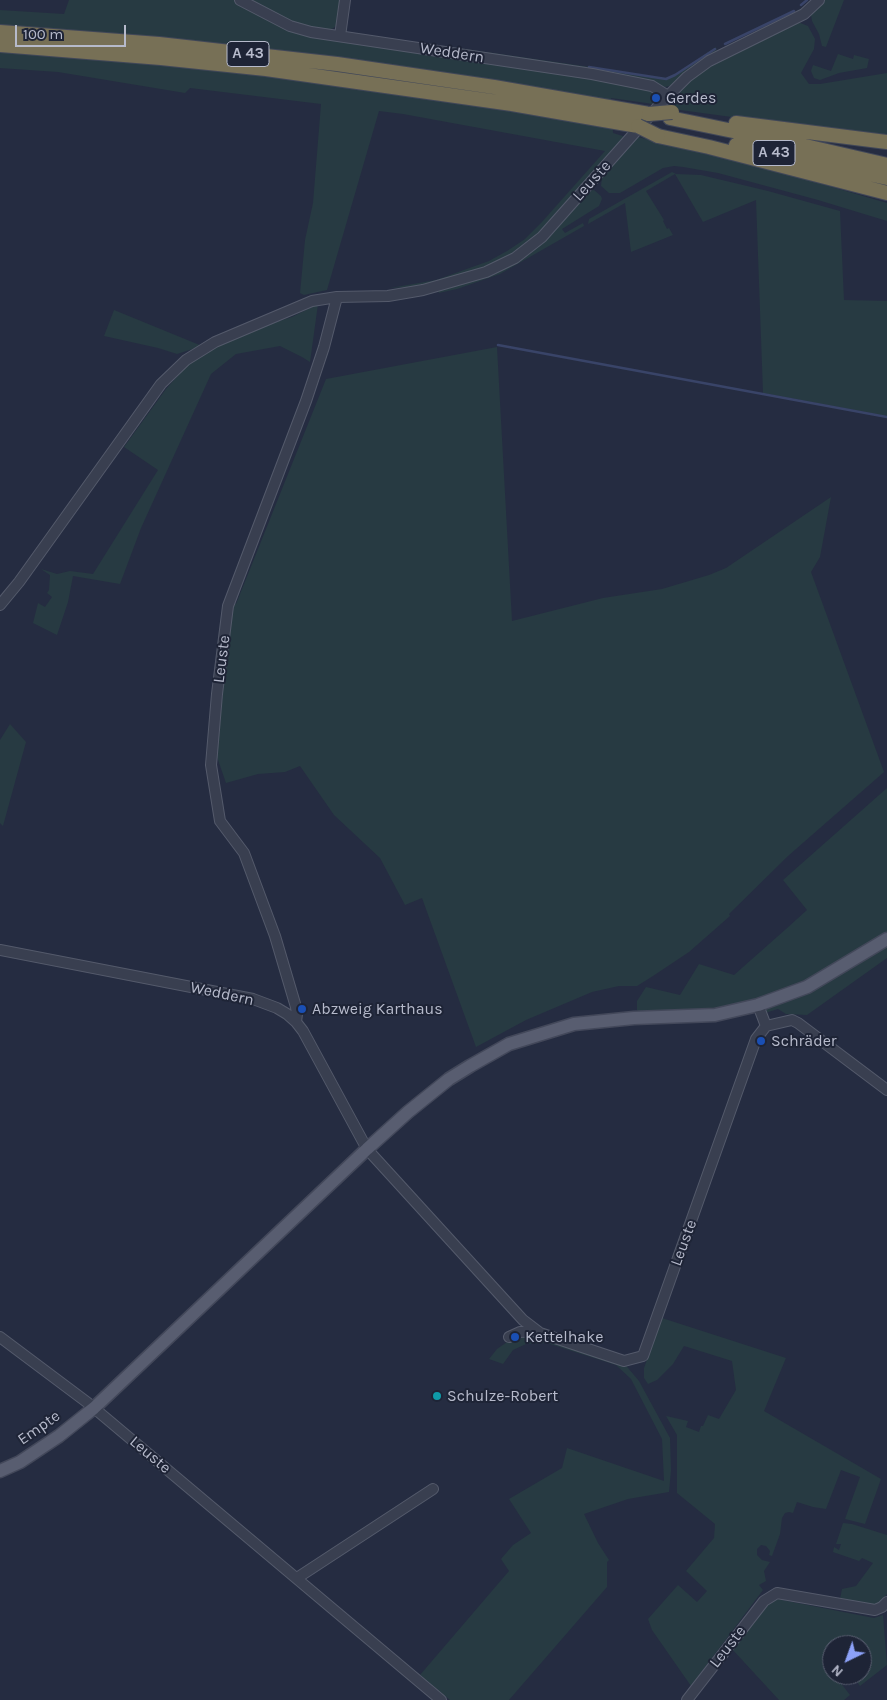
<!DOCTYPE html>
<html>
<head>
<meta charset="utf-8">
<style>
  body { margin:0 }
  #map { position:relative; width:887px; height:1700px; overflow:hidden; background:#252c41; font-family:Karla,sans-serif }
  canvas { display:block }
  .north { position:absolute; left:822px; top:1635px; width:50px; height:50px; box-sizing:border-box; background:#1e2436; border:1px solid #5b6072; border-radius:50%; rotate:222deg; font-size:14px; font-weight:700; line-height:20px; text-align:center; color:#b6bacb }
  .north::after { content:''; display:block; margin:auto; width:18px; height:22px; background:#8da2f9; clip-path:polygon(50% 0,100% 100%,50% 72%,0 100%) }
  .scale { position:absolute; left:15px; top:25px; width:111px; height:22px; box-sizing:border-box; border:2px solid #b6bacb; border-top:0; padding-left:6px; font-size:15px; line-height:18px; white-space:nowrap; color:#b6bacb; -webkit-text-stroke:4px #1e2436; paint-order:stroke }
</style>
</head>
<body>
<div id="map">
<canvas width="887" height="1700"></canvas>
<div class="north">N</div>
<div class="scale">100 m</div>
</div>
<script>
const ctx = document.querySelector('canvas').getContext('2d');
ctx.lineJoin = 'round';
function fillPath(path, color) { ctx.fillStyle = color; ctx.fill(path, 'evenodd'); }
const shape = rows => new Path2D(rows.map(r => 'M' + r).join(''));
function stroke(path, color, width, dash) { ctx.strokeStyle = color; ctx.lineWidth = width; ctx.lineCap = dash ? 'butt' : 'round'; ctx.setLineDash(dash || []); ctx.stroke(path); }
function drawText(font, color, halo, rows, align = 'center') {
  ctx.font = font + ' Karla,sans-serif'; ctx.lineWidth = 4; ctx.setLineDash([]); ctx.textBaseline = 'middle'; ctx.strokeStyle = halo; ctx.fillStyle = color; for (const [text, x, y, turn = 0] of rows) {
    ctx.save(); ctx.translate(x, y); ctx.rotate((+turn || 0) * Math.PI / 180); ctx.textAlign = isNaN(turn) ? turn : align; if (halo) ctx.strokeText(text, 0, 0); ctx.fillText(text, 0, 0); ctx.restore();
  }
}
const green = shape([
  [69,0,235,0,292,30,592,76,654,91,656,97,653,104,611,98,613,133,626,137,535,238,511,255,490,266,425,286,390,288,436,280,489,261,507,251,525,239,541,223,605,151,403,114,379,111,327,290,304,295,300,293,305,240,313,203,321,104,190,88,185,93,58,72,0,68,0,10,64,14],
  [245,0,342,0,339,24,329,31,291,24],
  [824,0,844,0,826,47,822,46,819,34,812,21,811,15,814,10],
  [798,22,808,26,815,39,814,49,801,73,809,84,820,84,887,73,887,138,680,110,665,105,680,89,704,68],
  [445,46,666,78,674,75,716,47,717,52,673,85,665,87],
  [838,54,853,59,854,55,869,59,867,68,839,73,820,80,814,78,811,71,813,65,831,71],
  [638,137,791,175,887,203,887,221,818,200,718,173,683,167,674,166,663,168,620,193,609,193,601,186,602,176,634,139],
  [672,172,676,174,701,175,768,191,840,211,844,300,887,301,887,416,763,393,756,200,703,222,675,174,646,191,664,220,663,221,667,229,669,228,673,235,631,252,625,203,588,224,589,219],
  [594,190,601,196,602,199,599,206,562,229,565,233,583,223,584,226,500,274,457,289,439,293,438,290,500,269,588,191],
  [318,304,310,362,302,357,280,346,236,354,211,374,141,528,120,584,73,576,68,602,57,635,33,623,38,603,45,607,52,597,47,593,49,590,50,575,41,569,57,574,70,571,93,574,158,470,124,447,166,389,190,362,216,346,256,328,292,317],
  [114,310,202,346,177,354,158,348,104,336],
  [497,347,512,621,603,598,662,589,709,575,726,568,831,497,820,557,811,572,884,772,788,856,729,914,730,916,689,952,653,976,637,986,619,986,592,992,526,1020,476,1047,422,898,405,905,380,858,334,815,300,766,285,772,258,774,226,783,217,757,230,614,234,602,236,604,326,379],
  [10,724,26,742,3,826,0,823,0,740],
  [887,788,887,934,835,966,784,992,725,1009,641,1013,637,1010,637,1001,646,987,680,995,699,964,734,975,786,929,807,910,783,880],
  [887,943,887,958,807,1015,786,1014,778,1009,765,1013,768,1007],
  [662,1318,786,1358,764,1411,881,1479,865,1524,845,1519,860,1477,841,1470,826,1509,813,1507,797,1502,793,1513,789,1512,785,1513,782,1518,780,1534,772,1556,769,1555,770,1551,766,1546,761,1545,757,1549,757,1555,762,1560,770,1562,764,1571,766,1581,759,1585,763,1590,691,1686,652,1630,648,1619,678,1585,697,1602,707,1591,686,1571,714,1538,715,1524,677,1493,677,1435,666,1416,688,1421,686,1427,699,1432,701,1426,703,1426,708,1415,719,1419,736,1390,732,1361,684,1346,673,1364,657,1380,648,1384,644,1378,644,1368],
  [531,1334,623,1362,639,1381,670,1438,671,1470,669,1492,628,1499,584,1514,598,1543,609,1560,607,1562,607,1587,509,1700,450,1700,420,1675,509,1571,501,1559,513,1545,531,1533,509,1499,562,1468,567,1448,664,1481,662,1439,631,1379,616,1365,547,1343,526,1344,513,1350,503,1364,489,1359,497,1349,507,1342],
  [843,1523,852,1524,887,1535,887,1594,879,1603,871,1605,840,1599,842,1589,856,1586,873,1563,862,1558,859,1561,833,1552,834,1547,839,1550,841,1544,836,1544],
  [777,1599,874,1618,883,1615,887,1665,860,1686,852,1675,862,1675,862,1645,832,1645,832,1675,840,1675,837,1678,850,1695,844,1700,779,1700,732,1649,768,1602]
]);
const stream = shape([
  [801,5,807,0],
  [725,44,794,11],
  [589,67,666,79,675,75,715,49],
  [498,345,887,417]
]);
const minor = shape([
  [240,0,290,26,311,32,592,74,652,86,668,96],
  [340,36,345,0],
  [0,605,19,582,161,384,186,360,215,342,312,301,337,297,388,296,423,290,486,272,515,258,542,237,662,102,687,77,709,61,804,14,819,0],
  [0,950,253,999,277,1008,287,1014,296,1022,303,1031,367,1149,523,1320,540,1333,624,1361,643,1356,756,1039,766,1026,792,1020,798,1023,887,1090],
  [758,1005,766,1026],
  [296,1022,297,1014,296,1007,275,936,244,853,220,821,211,765,217,694,228,606,306,401,324,347,337,297],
  [0,1337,88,1403,441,1700],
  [509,1337,520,1332,536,1331],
  [297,1578,433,1489],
  [687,1700,764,1601,777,1593,875,1610,882,1607,887,1602]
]);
const major = shape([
  [0,1471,20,1462,59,1436,94,1408,367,1149,408,1112,449,1079,470,1066,509,1044,574,1024,634,1018,715,1015,758,1005,807,987,887,939]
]);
const highway = shape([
  [0,32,159,44,337,64,494,87,649,114],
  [0,45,161,58,266,69,512,104,638,126],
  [670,118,801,145,887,165],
  [736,123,887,142],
  [658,136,709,147,887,193],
  [736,145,887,178]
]);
const highwayBridge = shape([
  [649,114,672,112],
  [638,126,658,136]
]);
const markers = [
  [656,98,5,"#1a4fb4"],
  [302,1009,5,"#1a4fb4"],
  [761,1041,5,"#1a4fb4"],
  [515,1337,5,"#1a4fb4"],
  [437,1396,5,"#0f9aa8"]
];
const shields = [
  [248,54,42],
  [774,153,42]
];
const shieldNames = [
  ["A 43",248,54],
  ["A 43",774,153]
];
const streetNames = [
  ["Weddern",452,53,9],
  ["Leuste",592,181,-48],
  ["Leuste",222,659,-83],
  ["Weddern",222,994,12],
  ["Leuste",684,1243,-70],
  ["Empte",39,1428,-35],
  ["Leuste",150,1455,40],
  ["Leuste",728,1647,-52]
];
const poiNames = [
  ["Gerdes",666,98],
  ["Abzweig Karthaus",312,1009],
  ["Schräder",771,1041],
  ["Kettelhake",525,1337],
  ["Schulze-Robert",447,1396]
];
fillPath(green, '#273a42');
stroke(stream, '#394468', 2.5);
stroke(minor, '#545a6b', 12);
stroke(major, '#43485a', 15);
stroke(highway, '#414758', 16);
stroke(minor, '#393f50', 10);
stroke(major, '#585d70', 12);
stroke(highway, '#777056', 14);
stroke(highwayBridge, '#414758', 16, []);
stroke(highwayBridge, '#777056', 14);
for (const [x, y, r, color] of markers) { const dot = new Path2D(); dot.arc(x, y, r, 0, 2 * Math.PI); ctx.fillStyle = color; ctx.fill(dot); stroke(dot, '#1e2436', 2); }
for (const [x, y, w] of shields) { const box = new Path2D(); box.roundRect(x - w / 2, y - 12.5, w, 25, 4); ctx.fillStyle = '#1e2436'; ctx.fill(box); stroke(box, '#b6bacb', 1); }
drawText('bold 15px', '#b6bacb', null, shieldNames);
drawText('16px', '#b6bacb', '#1e2436', streetNames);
drawText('16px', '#b6bacb', '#1e2436', poiNames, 'left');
</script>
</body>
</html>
